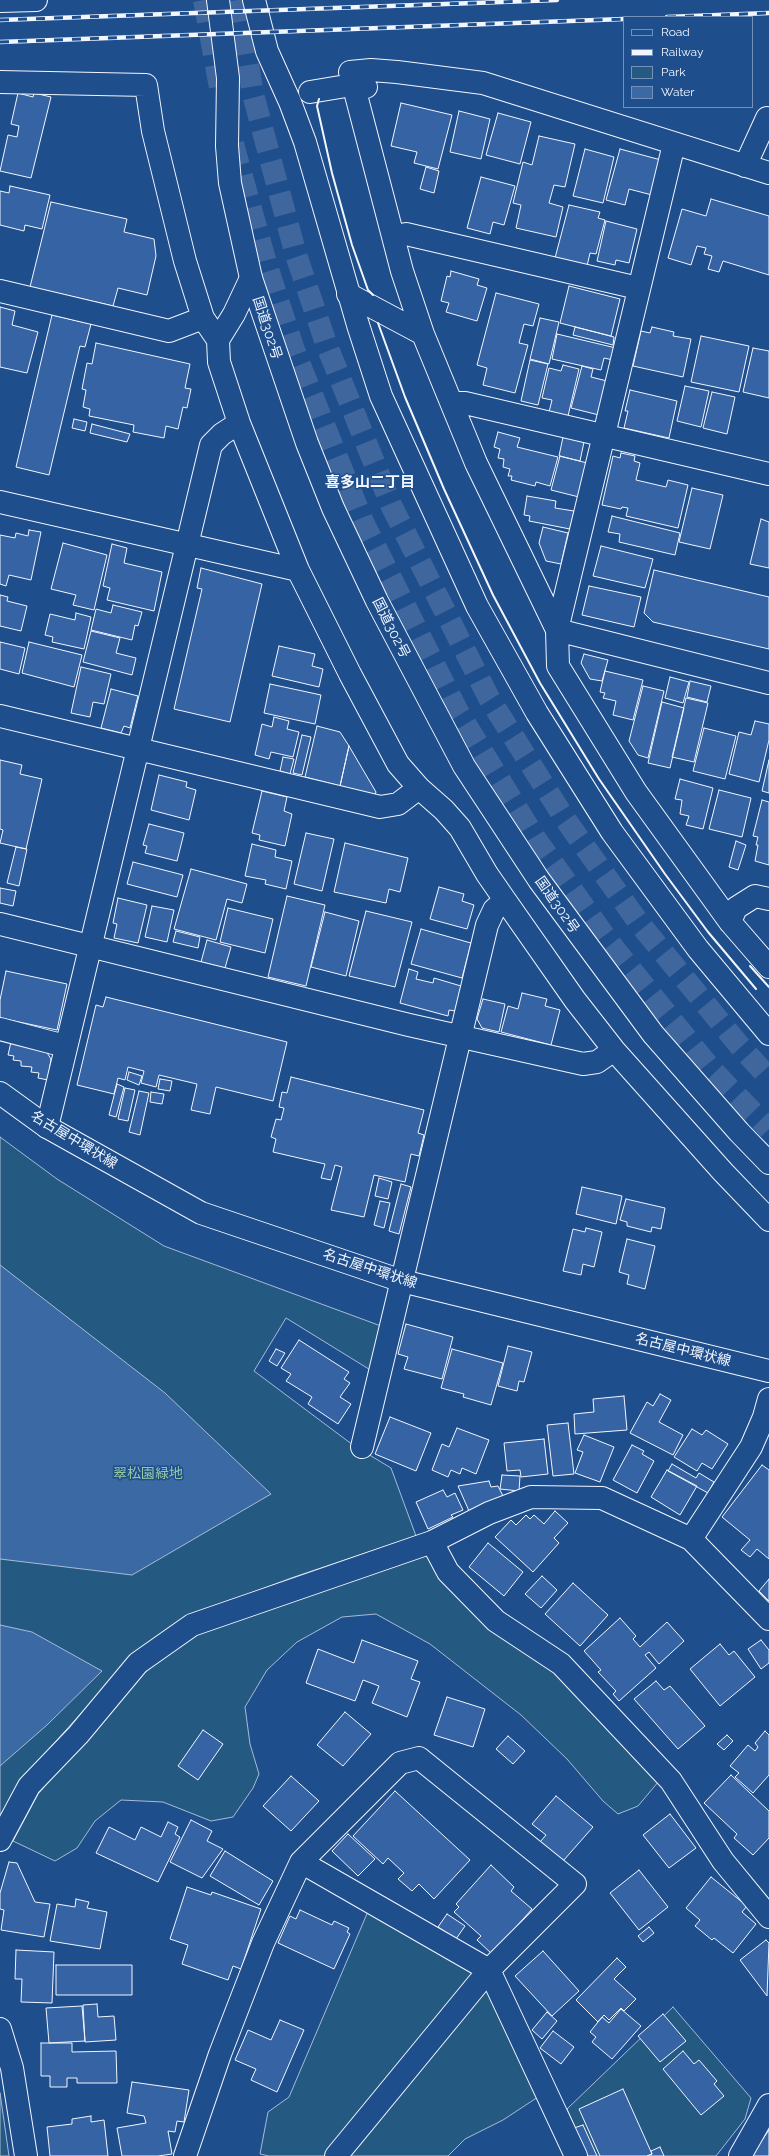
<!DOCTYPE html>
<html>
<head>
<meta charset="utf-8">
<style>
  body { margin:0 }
  #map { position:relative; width:769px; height:2156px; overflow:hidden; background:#1f4e8c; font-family:Raleway,sans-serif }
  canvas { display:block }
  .legend { position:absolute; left:623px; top:16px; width:130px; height:92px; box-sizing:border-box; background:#1f4e8c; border:1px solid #7391ba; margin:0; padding:5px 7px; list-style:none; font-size:12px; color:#f2f6ff }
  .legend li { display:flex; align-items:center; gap:8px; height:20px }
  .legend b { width:20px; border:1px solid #7391ba }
</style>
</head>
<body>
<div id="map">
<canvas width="769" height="2156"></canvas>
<ul class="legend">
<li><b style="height:5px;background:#1f4e8c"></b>Road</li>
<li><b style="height:5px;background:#f2f6ff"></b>Railway</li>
<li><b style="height:11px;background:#245a82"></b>Park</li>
<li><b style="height:11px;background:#3b69a3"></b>Water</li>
</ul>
</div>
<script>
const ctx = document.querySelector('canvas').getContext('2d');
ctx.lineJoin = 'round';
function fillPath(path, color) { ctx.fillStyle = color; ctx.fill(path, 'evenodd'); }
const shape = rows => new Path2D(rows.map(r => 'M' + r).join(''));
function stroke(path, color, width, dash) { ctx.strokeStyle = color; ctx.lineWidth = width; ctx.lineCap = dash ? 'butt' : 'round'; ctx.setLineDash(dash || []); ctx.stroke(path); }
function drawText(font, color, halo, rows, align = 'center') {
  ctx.font = font + ' Raleway,"Noto Sans JP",sans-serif'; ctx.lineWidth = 3; ctx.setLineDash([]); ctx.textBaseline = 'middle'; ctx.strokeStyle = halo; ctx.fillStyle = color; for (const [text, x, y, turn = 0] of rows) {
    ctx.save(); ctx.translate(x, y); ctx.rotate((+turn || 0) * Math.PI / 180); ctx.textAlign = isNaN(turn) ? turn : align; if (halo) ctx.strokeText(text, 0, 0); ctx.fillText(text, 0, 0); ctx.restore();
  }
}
const green = shape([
  [0,1137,57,1179,164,1246,381,1326,372,1371,286,1318,254,1371,353,1445,391,1468,416,1536,294,1577,187,1617,130,1659,20,1781,0,1820,0,1137],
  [428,1550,554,1668,659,1781,638,1806,618,1814,603,1801,567,1759,521,1715,430,1644,376,1614,342,1617,297,1642,267,1670,245,1707,250,1744,259,1774,253,1788,233,1817,211,1821,163,1802,121,1800,95,1821,77,1848,55,1861,13,1841,38,1794,144,1673,198,1632,428,1550],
  [369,1909,480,1976,330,2156,269,2156,260,2154,268,2112,289,2097,369,1909],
  [486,1982,538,2097,503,2120,465,2139,448,2156,342,2156,486,1982],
  [673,2007,751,2098,745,2119,716,2156,588,2156,567,2109,673,2007],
  [0,2093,9,2156,0,2156,0,2093]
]);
const water = shape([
  [0,1265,165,1393,271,1494,132,1575,0,1559,0,1265],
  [0,1625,32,1632,102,1671,47,1725,0,1766,0,1625]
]);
const building = shape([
  [18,93,33,97,34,93,51,97,31,178,0,171,8,135,17,137,19,126,11,124,18,93],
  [401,103,452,115,438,169,414,163,417,152,391,146,401,103],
  [459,111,490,119,481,159,450,152,459,111],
  [498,113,531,122,520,164,486,155,498,113],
  [539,136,575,144,565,187,554,185,549,203,563,207,556,237,516,228,521,205,513,203,523,162,532,165,539,136],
  [585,149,614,157,603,203,573,196,585,149],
  [620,149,661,160,652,195,629,189,625,205,606,200,620,149],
  [426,167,439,171,434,193,420,189,426,167],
  [481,177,515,186,504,225,493,222,490,234,467,228,481,177],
  [10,186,50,195,42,229,25,225,24,231,0,225,0,191,9,193,10,186],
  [711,199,769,216,769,275,723,261,719,272,708,269,712,256,704,254,706,248,697,246,691,265,668,258,682,209,706,216,711,199],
  [51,202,127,219,124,232,154,239,156,256,147,295,118,288,113,306,30,287,51,202],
  [569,205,600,212,598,218,605,220,596,254,590,253,587,266,555,258,569,205],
  [606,221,637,229,629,263,616,260,615,265,597,261,606,221],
  [451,271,479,279,477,285,487,288,477,321,446,312,449,303,441,301,447,276,450,277,451,271],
  [569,286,620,299,611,336,560,323,569,286],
  [496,293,539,304,533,326,524,324,519,343,528,345,515,393,483,385,487,368,477,365,496,293],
  [0,307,15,311,12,325,38,332,27,373,0,367,0,307],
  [52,315,91,324,85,347,80,346,49,475,16,467,52,315],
  [540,318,559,322,549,364,530,359,540,318],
  [575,327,614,337,613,345,573,335,575,327],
  [652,327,674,332,673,336,691,339,683,377,633,366,641,331,650,333,652,327],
  [557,334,616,348,613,360,604,358,601,370,552,359,557,334],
  [701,336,749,346,739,392,691,382,701,336],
  [96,343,190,364,185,388,191,389,187,408,183,407,178,429,166,426,164,438,133,432,134,425,89,416,90,409,83,407,86,390,82,389,87,363,92,364,96,343],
  [753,348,769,351,769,398,743,392,753,348],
  [530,360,548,364,538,405,521,401,530,360],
  [563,365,579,369,568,416,549,412,552,400,542,398,549,368,561,371,563,365],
  [582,366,593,369,591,377,607,381,599,415,571,408,582,366],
  [685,386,709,391,701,427,677,421,685,386],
  [630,390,677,401,669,438,624,428,628,411,625,411,630,390],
  [712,392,735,397,727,434,703,428,712,392],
  [74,419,87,422,85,431,72,428,74,419],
  [92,424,130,434,127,442,90,433,92,424],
  [498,432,520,438,517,447,558,457,550,486,536,482,535,486,511,480,512,476,508,476,510,469,503,467,504,459,498,458,500,449,494,447,498,432],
  [563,437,584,442,580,461,559,456,563,437],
  [621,453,635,456,634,461,640,463,636,480,666,487,668,480,688,485,678,528,626,516,628,508,622,507,621,509,602,505,613,456,620,458,621,453],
  [560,456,587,463,579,497,551,490,560,456],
  [692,488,723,495,710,549,679,542,692,488],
  [527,496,556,501,555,508,574,511,570,529,529,521,530,516,524,515,527,496],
  [612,516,680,533,675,555,619,542,620,534,608,532,612,516],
  [761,519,769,522,769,568,750,564,761,519],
  [543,527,568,533,561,564,546,561,539,543,543,527],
  [29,530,41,532,31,580,9,575,6,586,0,584,0,535,15,538,16,533,28,536,29,530],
  [63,543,107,555,94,610,73,605,76,595,51,589,63,543],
  [112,544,127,548,124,563,162,572,154,611,107,600,110,588,103,586,112,544],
  [601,546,653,559,645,588,593,576,601,546],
  [201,568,262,584,230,722,174,709,202,589,197,588,201,568],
  [654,570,769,597,769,649,653,622,644,613,654,570],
  [589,586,641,597,634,627,582,615,589,586],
  [0,595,8,597,7,601,27,606,21,631,0,626,0,595],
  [113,605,142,612,138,626,135,625,132,640,91,630,96,609,111,613,113,605],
  [76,613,91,617,84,649,52,642,53,637,45,635,50,614,75,620,76,613],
  [91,631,120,638,116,653,136,658,132,675,83,662,91,631],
  [0,642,25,648,19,674,0,669,0,642],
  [29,642,82,655,74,687,22,673,29,642],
  [279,646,315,654,312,666,323,669,319,687,272,676,279,646],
  [584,654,608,660,602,681,590,679,581,663,584,654],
  [81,667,111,674,104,704,93,702,90,717,71,713,81,667],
  [605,671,643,680,633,720,613,715,616,701,603,698,605,693,600,692,605,671],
  [670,677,689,682,683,703,665,698,670,677],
  [690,681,711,686,707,702,687,697,690,681],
  [270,684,321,695,315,724,264,713,270,684],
  [643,686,664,691,648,758,638,755,629,741,643,686],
  [111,689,138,696,130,728,124,726,121,733,101,728,111,689],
  [686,698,708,703,694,762,672,757,686,698],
  [662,702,684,708,670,768,648,763,662,702],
  [274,717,289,721,287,729,299,732,293,757,271,752,269,759,255,755,262,724,272,727,274,717],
  [755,721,769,724,769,740,759,782,729,774,739,732,751,735,755,721],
  [317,726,340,732,349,746,340,786,305,777,317,726],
  [704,728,736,736,725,779,693,771,704,728],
  [302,735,311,737,302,775,293,773,302,735],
  [349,746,376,792,375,795,340,786,349,746],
  [283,757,294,759,290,774,280,771,283,757],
  [0,760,22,765,20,774,42,779,26,849,0,843,3,830,0,829,0,760],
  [769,760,769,793,762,791,769,760],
  [159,775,187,782,186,787,196,790,189,820,151,810,159,775],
  [680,779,713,788,703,829,686,825,689,816,680,814,682,800,675,799,680,779],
  [719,790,751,798,742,837,709,829,719,790],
  [262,791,287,797,284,811,292,814,285,846,259,840,260,835,252,833,262,791],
  [762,800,769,802,769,865,755,861,758,845,756,845,758,837,753,836,762,800],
  [149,824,184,833,177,861,145,853,147,846,143,845,149,824],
  [306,833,334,839,322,891,294,884,306,833],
  [736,841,746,845,738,870,729,867,736,841],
  [345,843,408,858,400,892,389,889,386,903,334,892,345,843],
  [252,844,276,850,275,857,292,861,286,889,265,884,266,880,245,876,252,844],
  [16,847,27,849,19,886,7,883,16,847],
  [133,862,183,875,177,897,127,884,133,862],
  [191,869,247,884,242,903,227,899,216,940,174,929,191,869],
  [439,887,464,894,462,901,474,905,467,929,430,919,439,887],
  [0,888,16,891,13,906,0,903,0,888],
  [287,896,325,905,306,986,268,977,287,896],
  [118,898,147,905,138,943,114,938,117,924,113,923,118,898],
  [152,906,174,910,167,942,145,937,152,906],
  [228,908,273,919,265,953,220,942,228,908],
  [366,911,412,922,395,987,349,976,366,911],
  [325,912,359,921,346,976,311,967,325,912],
  [421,929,471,943,462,978,411,964,421,929],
  [176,931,200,937,198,948,173,942,176,931],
  [207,940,231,947,225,968,201,962,207,940],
  [409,969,418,972,416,979,433,983,434,978,461,986,455,1011,449,1010,448,1016,400,1003,409,969],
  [6,971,67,984,57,1030,0,1018,0,1000,6,971],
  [522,993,547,999,545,1006,560,1010,551,1045,501,1032,508,1006,518,1009,522,993],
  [106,997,287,1042,273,1101,216,1087,210,1114,191,1110,197,1084,159,1075,156,1087,141,1083,144,1071,128,1067,125,1080,118,1078,114,1094,77,1085,96,1005,103,1007,106,997],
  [483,999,505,1004,499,1032,482,1028,477,1019,483,999],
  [11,1042,46,1051,51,1059,48,1080,38,1078,39,1073,31,1072,32,1067,21,1066,21,1061,13,1060,14,1056,8,1055,11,1042],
  [129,1072,142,1076,139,1085,127,1080,129,1072],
  [291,1077,424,1110,418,1133,424,1135,419,1156,411,1154,405,1182,374,1175,364,1217,331,1210,342,1167,335,1165,331,1180,321,1178,325,1164,273,1152,276,1139,271,1137,276,1119,281,1120,284,1108,279,1107,282,1092,287,1093,291,1077],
  [160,1079,172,1081,170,1091,158,1089,160,1079],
  [117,1084,124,1087,116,1117,109,1115,117,1084],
  [125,1088,135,1090,128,1121,118,1119,125,1088],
  [139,1091,149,1093,140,1135,129,1132,139,1091],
  [151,1092,164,1094,162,1104,150,1102,151,1092],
  [379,1178,392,1182,388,1199,375,1196,379,1178],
  [401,1184,411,1187,399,1234,389,1231,401,1184],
  [582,1187,622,1196,616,1224,576,1214,582,1187],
  [626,1199,665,1208,661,1229,652,1227,651,1232,627,1226,627,1222,620,1220,626,1199],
  [380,1201,390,1203,384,1228,374,1225,380,1201],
  [586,1228,602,1232,594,1267,583,1264,581,1275,563,1271,573,1229,585,1232,586,1228],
  [627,1239,655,1246,645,1289,627,1284,629,1275,619,1272,627,1239],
  [406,1324,453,1337,442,1379,404,1369,408,1357,398,1354,406,1324],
  [299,1340,349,1372,344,1379,350,1383,340,1397,351,1404,338,1424,308,1404,312,1397,286,1381,291,1374,281,1368,299,1340],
  [508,1346,532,1352,524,1382,519,1381,517,1391,498,1386,508,1346],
  [276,1349,285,1353,277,1366,269,1361,276,1349],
  [452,1349,503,1363,491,1405,463,1397,464,1394,441,1388,452,1349],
  [660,1394,671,1400,659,1422,683,1435,673,1455,630,1433,647,1402,653,1406,660,1394],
  [624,1396,627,1430,575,1434,574,1414,594,1412,593,1399,624,1396],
  [390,1417,431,1433,416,1471,375,1454,390,1417],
  [568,1423,574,1474,553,1476,547,1425,568,1423],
  [457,1428,489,1440,476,1474,462,1468,460,1474,451,1470,448,1477,432,1470,442,1444,449,1447,457,1428],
  [692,1429,702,1435,706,1430,728,1444,712,1469,702,1463,697,1471,674,1457,692,1429],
  [584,1435,614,1447,600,1482,575,1473,583,1452,577,1450,584,1435],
  [544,1439,548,1474,521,1477,520,1470,507,1471,504,1443,544,1439],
  [632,1445,644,1451,642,1454,654,1461,637,1493,613,1480,632,1445],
  [672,1464,696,1478,699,1473,714,1482,708,1493,668,1471,672,1464],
  [762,1465,769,1470,769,1559,757,1549,750,1557,741,1550,750,1540,722,1517,762,1465],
  [667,1470,697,1486,680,1515,651,1497,667,1470],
  [502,1475,520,1476,519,1491,500,1489,502,1475],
  [489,1481,491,1487,498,1486,503,1496,469,1511,458,1486,489,1481],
  [443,1490,447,1497,455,1493,463,1510,451,1515,453,1517,428,1529,416,1502,443,1490],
  [555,1511,568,1523,554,1538,559,1543,533,1572,495,1537,511,1520,516,1525,526,1515,530,1519,534,1515,544,1524,555,1511],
  [488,1543,523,1572,504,1596,469,1567,488,1543],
  [542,1576,557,1590,541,1608,525,1594,542,1576],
  [769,1579,769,1601,759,1591,769,1579],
  [573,1583,608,1615,580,1646,545,1614,573,1583],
  [620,1618,636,1636,633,1639,640,1647,667,1622,684,1641,659,1664,649,1652,645,1655,656,1668,619,1701,613,1694,616,1691,598,1672,601,1670,584,1651,620,1618],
  [362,1640,418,1661,411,1679,420,1682,407,1717,372,1703,379,1686,363,1680,355,1701,306,1683,318,1649,354,1663,362,1640],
  [761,1640,769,1650,769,1663,761,1669,748,1649,761,1640],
  [720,1644,729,1655,734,1651,755,1677,720,1706,690,1669,720,1644],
  [656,1681,664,1690,670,1686,705,1726,678,1749,634,1699,656,1681],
  [447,1697,485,1709,473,1747,434,1735,447,1697],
  [345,1712,371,1734,343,1766,317,1745,345,1712],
  [203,1730,223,1744,198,1780,178,1766,203,1730],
  [765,1731,769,1735,769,1775,753,1793,735,1777,739,1773,730,1766,748,1745,755,1751,758,1747,755,1743,765,1731],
  [727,1735,733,1741,724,1750,717,1744,727,1735],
  [508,1736,525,1751,513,1764,496,1749,508,1736],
  [731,1775,769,1811,769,1838,753,1855,734,1838,737,1834,704,1803,731,1775],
  [291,1776,319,1801,291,1831,263,1806,291,1776],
  [395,1791,470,1860,434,1899,419,1884,412,1891,398,1879,404,1873,388,1858,383,1864,353,1836,395,1791],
  [556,1796,593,1827,563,1861,540,1842,546,1835,532,1824,556,1796],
  [670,1814,696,1848,669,1868,643,1835,670,1814],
  [191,1820,212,1831,207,1841,223,1849,202,1878,170,1862,191,1820],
  [168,1822,178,1827,175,1834,180,1837,158,1882,96,1853,109,1827,135,1840,141,1827,161,1837,168,1822],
  [348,1834,375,1859,358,1876,332,1851,348,1834],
  [225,1851,273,1881,259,1905,210,1876,225,1851],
  [9,1862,17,1863,35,1902,50,1904,44,1937,1,1930,4,1910,0,1909,0,1893,9,1862],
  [491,1865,514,1887,511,1891,532,1909,492,1954,477,1940,481,1936,454,1912,459,1907,456,1904,491,1865],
  [639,1870,668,1907,639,1930,610,1893,639,1870],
  [711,1877,747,1906,742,1912,756,1924,733,1953,714,1938,712,1940,695,1926,700,1920,686,1908,711,1877],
  [187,1887,211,1895,212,1892,261,1909,241,1969,233,1966,228,1980,182,1964,188,1945,170,1939,187,1887],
  [76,1899,89,1902,87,1908,107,1912,100,1949,50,1941,57,1904,75,1907,76,1899],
  [300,1910,332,1925,334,1921,349,1928,347,1932,350,1934,334,1969,278,1943,290,1916,296,1919,300,1910],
  [447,1914,465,1926,456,1939,438,1927,447,1914],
  [649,1927,654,1933,643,1942,638,1936,649,1927],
  [766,1940,769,1943,767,1996,740,1960,766,1940],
  [16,1950,54,1952,52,2003,21,2002,22,1979,15,1979,16,1950],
  [543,1951,579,1991,552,2016,515,1976,543,1951],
  [617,1958,626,1967,614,1979,636,1999,624,2011,621,2008,609,2020,604,2015,598,2022,576,2000,617,1958],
  [56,1965,132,1965,132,1995,56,1995,56,1965],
  [97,2004,98,2017,114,2016,116,2040,85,2042,83,2005,97,2004],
  [82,2006,85,2041,49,2043,46,2008,82,2006],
  [621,2009,641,2026,612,2059,592,2042,596,2037,590,2032,602,2017,609,2023,621,2009],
  [547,2012,557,2021,542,2039,532,2030,547,2012],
  [663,2014,686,2041,660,2062,638,2036,663,2014],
  [280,2020,304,2030,277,2092,251,2080,256,2069,235,2060,248,2030,271,2040,280,2020],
  [553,2031,574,2047,561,2064,540,2048,553,2031],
  [41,2043,72,2043,72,2052,116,2051,117,2083,77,2083,77,2078,67,2078,67,2087,50,2087,50,2076,41,2076,41,2043],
  [683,2051,694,2064,699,2060,717,2081,714,2084,724,2096,701,2115,663,2069,683,2051],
  [132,2082,189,2090,184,2122,177,2121,175,2132,168,2131,172,2154,158,2156,122,2156,117,2128,146,2123,144,2116,127,2113,132,2082],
  [623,2089,652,2154,647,2156,600,2156,579,2109,623,2089],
  [91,2116,91,2122,104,2120,108,2156,50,2156,47,2127,72,2124,72,2119,91,2116],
  [583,2125,597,2156,587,2156,574,2128,583,2125],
  [769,2130,769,2156,751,2156,769,2130],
  [660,2147,664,2156,647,2156,652,2154,651,2151,660,2147]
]);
const motorwayTunnel = shape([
  [204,0,221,93],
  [237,0,253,94,296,255,327,346,392,507,489,698,565,819,639,923,739,1045,769,1078],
  [233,144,266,263,294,350,363,522,457,710,535,838,609,942,711,1069,769,1129]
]);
const minor = shape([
  [0,1,36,0],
  [0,82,146,85,153,131,185,261,203,318,218,340,219,362,239,423,298,570,350,674,398,764,419,788,444,810,460,828,487,874,505,900,575,1000,614,1050,723,1172,769,1220],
  [310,92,352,85,366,87],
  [674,144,557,630,558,666,636,792,730,922,769,967],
  [745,166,767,118],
  [393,236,406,234,638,288],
  [0,291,169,331,203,318],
  [348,294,423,334],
  [218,340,234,314,251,278],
  [452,403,465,403,769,474],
  [0,502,298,570],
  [557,630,476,463,423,334,402,271,350,72,371,70,397,72,483,83,769,173],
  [557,630,769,683],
  [0,716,380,807,398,804,419,788],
  [730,922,736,908,755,896,769,899],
  [0,924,409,1025,583,1064,597,1062,614,1050],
  [0,1029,65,1046],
  [47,1127,211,445,222,434,239,423],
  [362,1447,487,925,494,910,505,900],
  [691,1539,751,1447,764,1417,769,1399],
  [432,1542,448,1572,496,1621,561,1664,671,1781,723,1861,769,1917],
  [0,1840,29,1786,78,1735,138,1663,192,1625,432,1542,489,1513,531,1497,602,1498,691,1539,769,1619],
  [0,2029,12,2068,26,2156],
  [185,2156,220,2054,263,1943,301,1862],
  [336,2156,489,1970,575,1884,419,1758,400,1763,301,1862,489,1970,576,2156],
  [740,2156,769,2105]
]);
const primary = shape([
  [0,1093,47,1127,201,1213,402,1281,769,1371]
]);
const trunk = shape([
  [218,0,228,78,227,146,230,183,251,278,307,443,333,508,377,601,464,766,539,880,653,1034,739,1132,769,1163],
  [254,0,267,51,290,102,305,142,358,325,381,396,477,606,537,713,612,832,698,949,769,1034]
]);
const rail = shape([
  [667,17,769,13],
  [0,20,557,0],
  [0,42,624,19]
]);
const wall = shape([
  [319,99,317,106,332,173,352,245,368,290,373,295],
  [378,323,405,397,444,489,493,595,540,683,599,779,665,874,708,932,756,989],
  [750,966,769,987]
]);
const streetNames = [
  ["国道302号",267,328,72],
  ["国道302号",391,628,63],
  ["国道302号",557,905,55],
  ["名古屋中環状線",74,1140,31],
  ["名古屋中環状線",370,1269,18],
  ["名古屋中環状線",683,1350,14]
];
const parkNames = [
  ["翠松園緑地",148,1474]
];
const neighbourhoodNames = [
  ["喜多山二丁目",370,482]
];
fillPath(green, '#245a82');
stroke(green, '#a8bbd7', 1);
fillPath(water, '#3b69a3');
stroke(water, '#a8bbd7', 1);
fillPath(building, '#3563a3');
stroke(building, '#f2f6ff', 1);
stroke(motorwayTunnel, '#3f679d', 22, [22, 11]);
stroke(minor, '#f2f6ff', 24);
stroke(primary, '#f2f6ff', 24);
stroke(trunk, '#f2f6ff', 24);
stroke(minor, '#1f4e8c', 22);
stroke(primary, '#1f4e8c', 22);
stroke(trunk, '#1f4e8c', 22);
stroke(rail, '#f2f6ff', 4.5);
stroke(rail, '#1f4e8c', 3, [9]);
stroke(wall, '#f2f6ff', 2);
drawText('14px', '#f2f6ff', '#1f4e8c', streetNames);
drawText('14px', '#97c8a6', '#1f4e8c', parkNames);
drawText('bold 15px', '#f2f6ff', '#1f4e8c', neighbourhoodNames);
</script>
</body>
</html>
